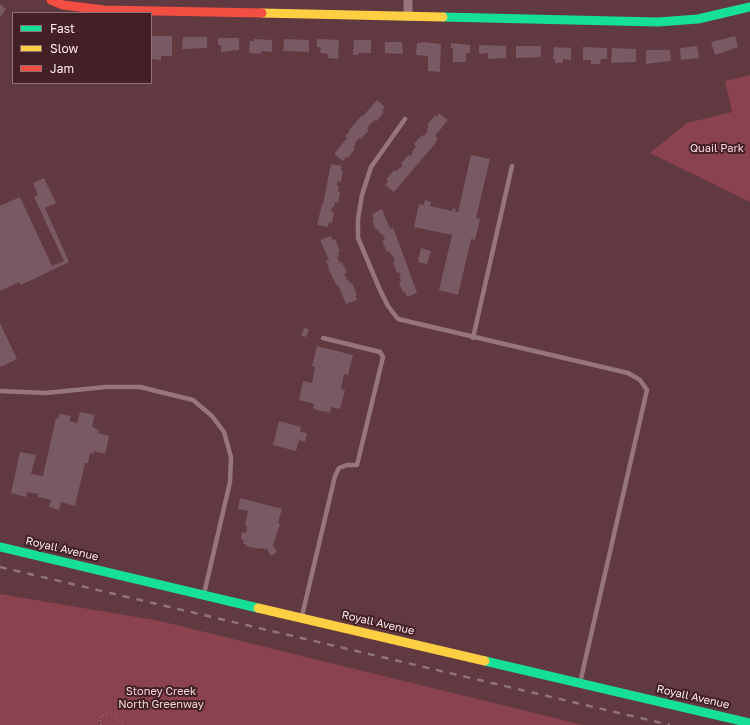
<!DOCTYPE html>
<html>
<head>
<meta charset="utf-8">
<style>
  body { margin:0 }
  #map { position:relative; width:750px; height:725px; overflow:hidden; background:#613941; font-family:"Golos Text",sans-serif }
  canvas { display:block }
  .legend { position:absolute; left:12px; top:12px; width:140px; height:72px; box-sizing:border-box; background:#422025; border:1px solid #8e7275; margin:0; padding:5px 7px; list-style:none; font-size:12px; color:#ffecee }
  .legend li { display:flex; align-items:center; gap:8px; height:20px }
  .legend b { width:20px; border:1px solid #8e7275 }
</style>
</head>
<body>
<div id="map">
<canvas width="750" height="725"></canvas>
<ul class="legend">
<li><b style="height:5px;background:#16e098"></b>Fast</li>
<li><b style="height:5px;background:#ffcf43"></b>Slow</li>
<li><b style="height:5px;background:#f24e42"></b>Jam</li>
</ul>
</div>
<script>
const ctx = document.querySelector('canvas').getContext('2d');
ctx.lineJoin = 'round';
function fillPath(path, color) { ctx.fillStyle = color; ctx.fill(path, 'evenodd'); }
const shape = rows => new Path2D(rows.map(r => 'M' + r).join(''));
function stroke(path, color, width, dash) { ctx.strokeStyle = color; ctx.lineWidth = width; ctx.lineCap = dash ? 'butt' : 'round'; ctx.setLineDash(dash || []); ctx.stroke(path); }
function drawText(font, color, halo, rows, align = 'center') {
  ctx.font = font + ' "Golos Text",sans-serif'; ctx.lineWidth = 4; ctx.setLineDash([]); ctx.textBaseline = 'middle'; ctx.strokeStyle = halo; ctx.fillStyle = color; for (const [text, x, y, turn = 0] of rows) {
    ctx.save(); ctx.translate(x, y); ctx.rotate((+turn || 0) * Math.PI / 180); ctx.textAlign = isNaN(turn) ? turn : align; if (halo) ctx.strokeText(text, 0, 0); ctx.fillText(text, 0, 0); ctx.restore();
  }
}
const green = shape([
  [750,75,750,202,650,153,687,123,732,112,725,81],
  [0,594,160,621,583,725,0,725]
]);
const building = shape([
  [0,4,6,9,0,17],
  [151,36,172,36,172,56,161,56,161,60,151,59],
  [735,36,738,47,715,55,711,42],
  [183,37,207,37,207,48,182,49],
  [218,38,239,38,239,50,221,52,221,45,218,45],
  [254,39,272,40,272,52,261,51,261,54,249,53,250,41,254,41],
  [284,39,309,40,309,52,283,51],
  [317,39,339,40,338,59,328,58,328,54,320,53,321,47,317,47],
  [354,40,371,40,371,53,358,53,358,55,353,55],
  [385,42,402,42,403,54,385,53],
  [423,42,441,44,440,72,428,71,428,56,416,55,417,43],
  [451,43,470,45,470,53,466,53,466,62,453,62,453,48,451,48],
  [479,45,506,46,506,58,488,59,488,53,479,54],
  [516,46,541,46,541,57,516,58],
  [697,46,699,58,681,60,680,48],
  [554,47,571,48,571,60,563,59,563,63,555,63,555,59,553,59],
  [583,47,607,48,607,59,601,59,600,64,591,64,591,60,583,60],
  [612,48,636,49,636,62,611,63],
  [646,50,670,50,671,61,646,64],
  [377,100,385,107,382,111,384,112,377,121,375,120,371,123,367,128,369,130,361,139,359,138,355,143,356,144,353,148,355,149,348,158,346,157,343,161,334,154,347,138,345,136,350,131,349,130,362,115,363,116],
  [439,113,448,120,435,136,438,138,434,145,394,192,385,185,388,181,386,180,394,170,396,171,403,166,401,164,408,155,410,156,413,153,412,152,416,146,414,144,422,135,424,136,428,131,426,130,429,127,427,125,435,115,437,117],
  [471,155,490,159,476,218,480,219,475,240,471,239,458,295,439,290,452,235,414,227,419,204,424,205,425,200,431,202,430,206,452,211,453,208,456,209,455,212,458,212],
  [331,164,342,166,341,171,343,171,341,182,338,181,337,186,339,186,338,191,340,192,338,203,335,202,334,207,332,207,331,211,334,212,332,223,329,222,328,227,317,225,322,204,323,204],
  [44,178,56,203,45,208,69,262,21,285,19,282,0,291,0,206,20,197,52,266,64,261,34,197,38,195,33,183],
  [382,209,390,229,393,228,396,235,417,293,407,297,405,292,403,293,399,282,401,281,399,276,401,276,399,272,397,273,393,262,395,261,393,257,389,251,387,252,382,241,385,240,382,233,380,234,378,229,376,230,372,220,374,219,372,214],
  [331,236,332,240,335,239,340,251,338,252,339,256,337,257,340,263,342,262,347,273,344,274,347,280,348,280,350,284,352,283,357,295,355,296,357,300,346,304,338,285,337,286,328,268,329,267,326,261,329,260,320,240],
  [421,248,431,251,427,264,418,262],
  [0,323,17,359,0,367],
  [304,328,309,329,306,337,301,336],
  [317,346,353,355,348,375,344,374,341,389,345,390,340,409,331,407,330,413,313,409,314,404,299,400,303,381,312,383,315,367,312,366],
  [80,412,95,415,92,426,99,431,98,433,109,436,105,454,94,451,93,454,90,453,88,463,85,463,75,506,61,502,59,510,49,507,51,500,38,497,38,494,27,492,26,497,11,493,20,452,36,455,31,474,43,476,56,418,58,419,60,414,71,416,69,421,77,423],
  [279,421,301,427,300,432,307,433,305,442,299,440,296,451,273,445],
  [240,498,282,509,278,523,280,524,273,546,277,552,271,556,267,549,259,548,259,549,246,546,246,544,243,544,244,540,241,539,242,532,246,533,247,526,245,525,248,511,238,509]
]);
const path = shape([
  [101,725,100,716,112,713,124,725]
]);
const lane = shape([
  [405,119,371,167,362,195,358,219,358,238,380,290,388,306,398,319,628,373,640,380,647,390,580,683],
  [473,338,512,166],
  [0,391,45,393,106,387,140,387,193,400,212,416,224,432,231,457,230,482,204,594],
  [302,616,335,476,339,468,347,465,357,465,383,357,380,352,323,338]
]);
const street = shape([
  [408,16,408,0]
]);
const fast = shape([
  [443,17,658,22,698,19,750,7],
  [0,547,258,608],
  [485,661,750,723]
]);
const slow = shape([
  [262,13,443,17],
  [258,608,485,661]
]);
const jam = shape([
  [51,0,63,5,104,10,262,13]
]);
const rail = shape([
  [0,567,670,725]
]);
const parkNames = [
  ["Quail Park",717,149],
  ["Stoney Creek",161,692],
  ["North Greenway",161,705]
];
const streetNames = [
  ["Royall Avenue",62,549,13],
  ["Royall Avenue",378,623,13],
  ["Royall Avenue",693,697,13]
];
fillPath(green, '#89424e');
fillPath(building, '#795963');
stroke(path, '#91757a', 1.5, [1, 3]);
stroke(lane, '#96767c', 4.5);
stroke(street, '#96767c', 9);
stroke(fast, '#16e098', 9);
stroke(slow, '#ffcf43', 9);
stroke(jam, '#f24e42', 9);
stroke(rail, '#917479', 2.5, [7, 7]);
drawText('11px', '#f4d6d9', '#422025', parkNames);
drawText('11px', '#ffecee', '#422025', streetNames);
</script>
</body>
</html>
